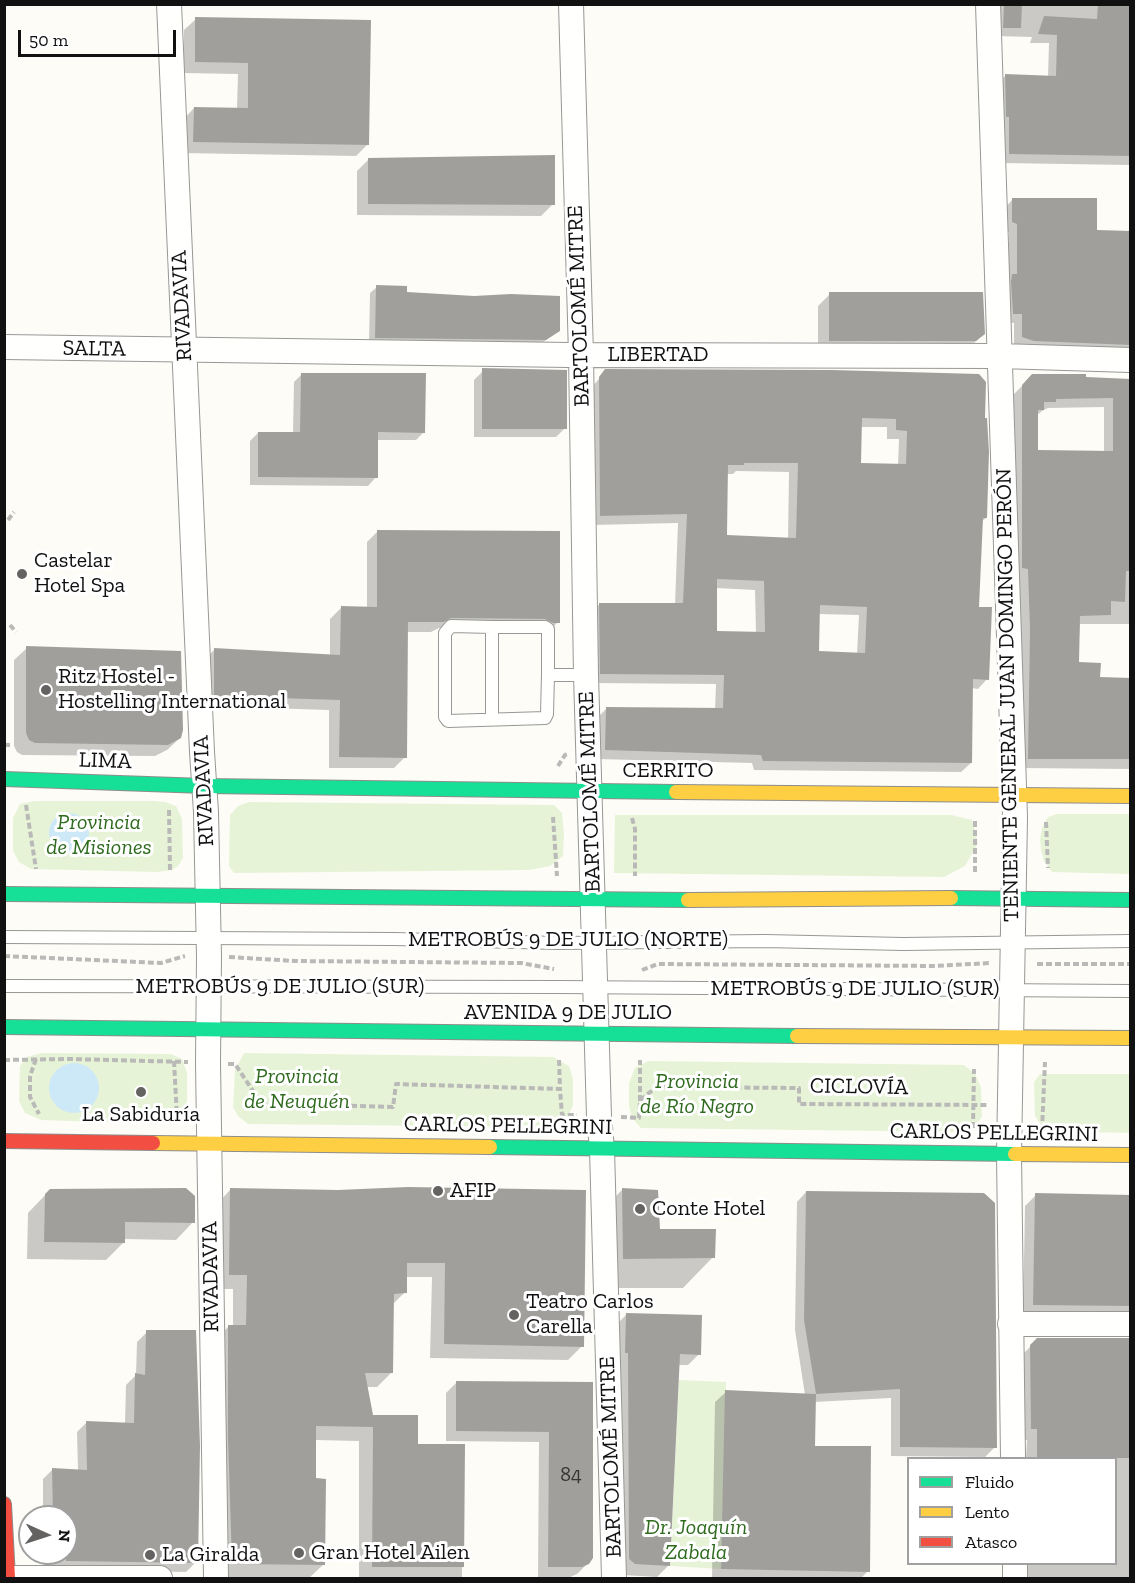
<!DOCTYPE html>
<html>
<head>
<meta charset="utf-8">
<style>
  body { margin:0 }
  #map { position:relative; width:1135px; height:1583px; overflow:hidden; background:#fdfcf7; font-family:"Zilla Slab",serif }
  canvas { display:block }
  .frame { position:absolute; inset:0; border:6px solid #111; pointer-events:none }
  .legend { position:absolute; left:907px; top:1457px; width:210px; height:108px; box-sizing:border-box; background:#fff; border:2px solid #a0a0a0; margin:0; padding:8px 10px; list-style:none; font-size:18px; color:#111 }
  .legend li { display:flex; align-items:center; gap:12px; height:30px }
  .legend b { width:30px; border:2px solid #a0a0a0 }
  .north { position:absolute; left:18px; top:1505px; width:60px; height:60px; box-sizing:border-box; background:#fff; border:2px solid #a0a0a0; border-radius:50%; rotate:93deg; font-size:16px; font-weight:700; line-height:24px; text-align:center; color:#111 }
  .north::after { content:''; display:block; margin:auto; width:21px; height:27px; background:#646362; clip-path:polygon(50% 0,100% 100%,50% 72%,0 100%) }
  .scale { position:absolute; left:18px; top:30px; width:158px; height:27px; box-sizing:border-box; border:3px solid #111; border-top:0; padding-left:8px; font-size:18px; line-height:21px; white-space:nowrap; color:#111; -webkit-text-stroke:4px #fff; paint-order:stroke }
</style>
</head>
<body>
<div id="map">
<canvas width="1135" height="1583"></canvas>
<div class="frame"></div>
<ul class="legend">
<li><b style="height:8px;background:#16e098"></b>Fluido</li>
<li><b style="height:8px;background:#ffcf43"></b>Lento</li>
<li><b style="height:8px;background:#f24e42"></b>Atasco</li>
</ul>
<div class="north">N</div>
<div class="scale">50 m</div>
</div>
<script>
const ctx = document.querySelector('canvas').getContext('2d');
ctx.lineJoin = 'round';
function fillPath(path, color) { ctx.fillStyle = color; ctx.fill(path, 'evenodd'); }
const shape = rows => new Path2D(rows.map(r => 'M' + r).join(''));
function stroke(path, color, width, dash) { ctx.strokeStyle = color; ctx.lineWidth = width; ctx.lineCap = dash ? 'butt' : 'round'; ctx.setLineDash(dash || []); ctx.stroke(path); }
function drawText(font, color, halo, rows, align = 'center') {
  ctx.font = font + ' "Zilla Slab",serif'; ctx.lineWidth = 6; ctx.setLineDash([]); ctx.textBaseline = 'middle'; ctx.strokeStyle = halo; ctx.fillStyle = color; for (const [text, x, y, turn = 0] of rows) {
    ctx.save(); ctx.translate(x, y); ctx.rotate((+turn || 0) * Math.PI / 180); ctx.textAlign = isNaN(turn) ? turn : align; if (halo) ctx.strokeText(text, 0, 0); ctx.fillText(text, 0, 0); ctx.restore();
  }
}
const green = shape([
  [34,801,155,801,165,802,176,806,182,819,183,858,178,866,172,870,157,872,31,869,19,862,13,851,13,818,20,804],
  [249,802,554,805,562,813,564,835,563,856,550,866,529,870,234,873,229,866,230,815,238,806],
  [1057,814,1130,814,1130,874,1052,872,1044,861,1041,850,1040,839,1042,828,1048,817],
  [615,815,951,815,972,820,978,843,965,866,944,877,614,873],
  [42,1053,171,1054,182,1059,187,1073,187,1108,179,1120,158,1124,41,1120,25,1113,19,1101,20,1066,27,1057],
  [244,1053,553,1057,569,1066,573,1079,573,1105,569,1114,556,1124,544,1127,248,1124,238,1116,233,1107,235,1070],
  [648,1061,964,1065,975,1074,981,1087,982,1116,976,1127,964,1132,641,1128,632,1118,629,1106,629,1083,635,1068],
  [1040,1074,1130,1074,1130,1133,1051,1131,1042,1126,1035,1116,1034,1082],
  [679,1380,726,1382,721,1569,670,1566]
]);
const water = shape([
  '49 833a20 20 0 1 1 40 0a20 20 0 1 1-40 0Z',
  '49 1088a25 25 0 1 1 50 0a25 25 0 1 1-50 0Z'
]);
const shadow = shape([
  [996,4,1130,4,1130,165,1001,163,996,85,1005,76,1048,77,1049,43,1030,43,1032,37,995,36],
  [196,19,367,145,356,156,182,153,183,120,194,108,237,109,238,74,184,73,184,30],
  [369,159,553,204,541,216,357,215,357,171],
  [1012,200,1096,231,1130,232,1130,353,1014,346,1014,323,1004,322,1009,280,1009,232,1004,231,1004,209],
  [377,287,406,293,558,331,538,346,369,344,370,293],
  [830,294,983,334,971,346,818,353,818,306],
  [483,371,565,428,556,437,474,437,474,380],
  [606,371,978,376,986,518,981,522,978,608,987,679,978,689,972,688,971,763,961,772,754,770,752,763,596,759,597,718,606,709,715,710,716,684,592,683,590,613,600,604,675,605,678,523,591,525,591,388],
  [860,427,887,427,887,439,899,439,898,465,859,464],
  [736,471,789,472,788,539,725,536,726,474,733,474],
  [716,588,755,590,756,633,716,633],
  [818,614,859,615,857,654,818,652],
  [302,374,424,432,416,440,376,440,376,477,368,486,250,485,250,441,258,433,293,433,294,382],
  [1033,375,1130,380,1130,639,1130,624,1080,624,1077,664,1099,679,1130,679,1130,769,1019,768,1019,578,1013,577,1012,396],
  [1104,407,1104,452,1037,452,1037,415,1042,411,1048,408],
  [378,531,558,622,547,633,533,629,439,628,431,632,406,632,405,757,394,768,329,768,329,710,203,706,203,661,214,650,330,656,330,619,341,608,367,608,367,542],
  [27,648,180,738,167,750,155,756,22,755,17,752,14,746,14,660],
  [231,1189,338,1191,582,1346,568,1360,430,1358,432,1277,405,1277,405,1292,392,1305,392,1372,377,1387,366,1387,372,1417,416,1445,463,1446,462,1578,359,1578,359,1441,315,1440,315,1480,324,1564,309,1578,220,1578,215,1340,229,1326,233,1326,233,1289,216,1289,217,1204],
  [50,1190,193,1222,176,1240,124,1239,124,1242,106,1260,27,1259,28,1213],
  [622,1190,659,1230,713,1257,683,1288,593,1288,592,1220],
  [806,1192,995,1447,985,1457,891,1456,891,1398,814,1402,814,1447,868,1571,861,1578,712,1578,715,1402,726,1392,805,1395,795,1330,797,1202],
  [1036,1195,1130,1196,1130,1316,1023,1315,1025,1206],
  [626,1315,699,1354,688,1365,678,1365,668,1566,657,1577,623,1575,615,1326],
  [147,1332,196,1562,186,1572,44,1570,43,1553,66,1553,66,1517,43,1517,43,1479,53,1469,78,1471,77,1432,87,1422,125,1424,126,1385,136,1375,137,1342],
  [1037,1340,1130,1340,1130,1578,1023,1578,1022,1564,1116,1564,1116,1458,1026,1458,1027,1440,1020,1440,1020,1357],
  [457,1382,592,1383,588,1563,577,1574,568,1578,538,1578,539,1442,446,1441,446,1393]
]);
const building = shape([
  [1004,4,1022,4,1021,28,1003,28],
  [1098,4,1130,4,1131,156,1009,154,1009,117,1006,117,1005,74,1056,76,1057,35,1038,34,1044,16,1097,19],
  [195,17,371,20,369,145,193,142,194,107,248,108,248,63,195,62],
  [555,155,555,205,368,204,368,158],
  [1012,198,1097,198,1097,230,1131,231,1131,345,1034,341,1022,337,1022,314,1013,314,1011,282,1012,274,1017,274,1017,224,1012,222],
  [376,285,407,286,407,292,474,296,511,294,560,296,560,331,546,340,375,338],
  [829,292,983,292,985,334,976,341,829,341],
  [482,368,567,370,567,429,482,429],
  [605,369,832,370,979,374,986,382,985,418,987,418,989,452,987,518,983,518,979,607,992,607,989,680,973,679,972,763,763,761,761,755,605,750,606,707,723,708,724,675,600,674,599,603,683,603,687,514,600,516,599,377],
  [862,418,896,419,896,430,907,431,906,464,861,463],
  [744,463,798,463,796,538,727,535,728,465,744,465],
  [717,579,764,581,765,632,717,631],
  [820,605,867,607,865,653,819,651],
  [301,373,426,373,425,433,378,432,378,478,258,477,258,432,300,432],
  [1032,374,1086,374,1086,377,1131,379,1131,571,1126,571,1125,602,1111,601,1111,615,1080,616,1079,662,1101,663,1100,677,1131,678,1131,759,1028,759,1030,630,1028,569,1022,568,1022,385],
  [1113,398,1113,451,1038,450,1038,410,1044,410,1044,402,1056,402,1056,399],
  [377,530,560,531,560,623,553,623,545,619,451,618,444,622,408,622,407,758,339,757,340,700,214,696,214,648,340,655,341,606,377,607],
  [26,646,181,651,183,730,181,738,168,745,35,743,29,740,26,733],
  [408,1187,586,1190,584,1347,444,1344,445,1263,407,1263,407,1293,394,1294,393,1373,365,1373,373,1415,418,1415,418,1444,465,1444,464,1567,372,1567,373,1427,316,1426,316,1478,326,1479,325,1565,232,1564,228,1438,228,1325,246,1325,247,1275,229,1275,230,1188,338,1190],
  [186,1188,195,1196,195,1223,125,1222,125,1243,44,1242,45,1194,50,1189],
  [622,1188,658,1190,660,1229,716,1229,715,1258,623,1259],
  [806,1191,984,1193,995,1203,997,1448,900,1447,900,1389,816,1394,804,1320],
  [1035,1193,1131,1195,1131,1306,1033,1305],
  [626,1313,702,1315,701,1355,680,1354,670,1566,635,1564,629,1559,628,1353,625,1353],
  [146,1330,196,1330,200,1446,198,1563,66,1561,66,1517,53,1517,52,1468,87,1470,86,1421,134,1423,135,1373,145,1375],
  [1037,1338,1131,1338,1131,1458,1037,1458,1037,1429,1031,1429,1030,1345],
  [456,1381,593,1382,593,1558,589,1564,582,1567,548,1567,549,1432,456,1431],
  [725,1390,816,1394,815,1446,871,1446,870,1572,721,1569]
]);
const path = shape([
  [8,520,14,512],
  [10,625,16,632],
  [4,745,10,745],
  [558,766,565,755,568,754],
  [26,805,36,869],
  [169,810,170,871],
  [553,817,557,876],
  [632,818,635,829,635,876],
  [1046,822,1048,868],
  [975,872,975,819],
  [4,956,161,963,185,956],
  [229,957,295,961,521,963,554,969],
  [1037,964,1130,964],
  [642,970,658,964,935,966,990,963],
  [36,1059,30,1076,30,1097,39,1114],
  [4,1060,70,1059,188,1062],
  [559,1060,560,1089],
  [174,1061,177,1117],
  [228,1064,235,1064,261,1103,393,1107,396,1084,560,1089,562,1115,577,1115],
  [640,1101,640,1060],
  [621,1117,639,1118,640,1101,650,1092,661,1087,799,1088,799,1104,988,1105],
  [973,1128,974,1069],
  [1042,1130,1045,1062]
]);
const lane = shape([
  [492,627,545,627,548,629,548,675],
  [492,719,492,627,451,626,445,633,445,717,448,721,545,718,547,714,548,675,586,675],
  [4,937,394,939,558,943,765,941,903,944,1130,941],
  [4,986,558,987,1130,991]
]);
const street = shape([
  [169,4,202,752,206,812,209,957,208,1063,216,1578],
  [571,4,581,355,586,675,599,1116,602,1149,614,1578],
  [988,4,1015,817,1009,1154,1013,1458],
  [4,347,569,355,1000,356,1130,360],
  [1010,1324,1130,1324],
  [1015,1564,1015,1578],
  [4,1578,160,1578]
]);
const fast = shape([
  [4,779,205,786,676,792],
  [4,894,688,900],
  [951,898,1130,900],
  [4,1027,797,1036],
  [490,1147,1015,1154]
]);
const slow = shape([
  [676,792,1130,796],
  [688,900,951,898],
  [797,1036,1130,1038],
  [153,1143,490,1147],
  [1015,1154,1130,1155]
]);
const jam = shape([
  [4,1141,153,1143],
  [4,1504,8,1578]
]);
const markers = [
  [22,574,6,"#646362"],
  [46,690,6,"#646362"],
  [141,1092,6,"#646362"],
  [438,1191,6,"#646362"],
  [640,1209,6,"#646362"],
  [514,1315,6,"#646362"],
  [299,1553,6,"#646362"],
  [150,1555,6,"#646362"]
];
const numberNames = [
  ["84",571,1475]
];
const streetNames = [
  ["RIVADAVIA",182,306,-93],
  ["BARTOLOMÉ MITRE",579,306,-92],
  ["SALTA",94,349,1],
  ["LIBERTAD",658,355],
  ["TENIENTE GENERAL JUAN DOMINGO PERÓN",1008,695,-91],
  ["LIMA",105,761,2],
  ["CERRITO",668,771],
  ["RIVADAVIA",204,791,-93],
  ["BARTOLOMÉ MITRE",590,792,-92],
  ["METROBÚS 9 DE JULIO (NORTE)",568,940],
  ["METROBÚS 9 DE JULIO (SUR)",280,987],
  ["METROBÚS 9 DE JULIO (SUR)",855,989],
  ["AVENIDA 9 DE JULIO",568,1013],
  ["CICLOVÍA",859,1087,1],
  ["CARLOS PELLEGRINI",508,1126,1],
  ["CARLOS PELLEGRINI",994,1133,1],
  ["RIVADAVIA",211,1277,-91],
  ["BARTOLOMÉ MITRE",611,1457,-92]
];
const poiNames = [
  ["Castelar",34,561],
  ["Hotel Spa",34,586],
  ["Ritz Hostel -",58,677],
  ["Hostelling International",58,702],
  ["La Sabiduría",141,1115,"center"],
  ["AFIP",450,1191],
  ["Conte Hotel",652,1209],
  ["Teatro Carlos",526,1302],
  ["Carella",526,1327],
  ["Gran Hotel Ailen",311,1553],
  ["La Giralda",162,1555]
];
const parkNames = [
  ["Provincia",99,823],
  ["de Misiones",99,848],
  ["Provincia",297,1077],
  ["de Neuquén",297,1102],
  ["Provincia",697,1082],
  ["de Río Negro",697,1107],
  ["Dr. Joaquín",696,1528],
  ["Zabala",696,1553]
];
fillPath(green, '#e7f3d7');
fillPath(water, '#cde8f7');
fillPath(shadow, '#0003');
fillPath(building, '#a19f9c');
stroke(lane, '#979795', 14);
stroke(street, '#979795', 26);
stroke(fast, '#8e8d8b', 16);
stroke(slow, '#8e8d8b', 16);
stroke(jam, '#8e8d8b', 16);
stroke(path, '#b9b9b8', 4, [6, 3]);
stroke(lane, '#fffffe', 12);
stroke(street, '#fffffe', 24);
stroke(fast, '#16e098', 14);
stroke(slow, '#ffcf43', 14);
stroke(jam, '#f24e42', 14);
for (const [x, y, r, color] of markers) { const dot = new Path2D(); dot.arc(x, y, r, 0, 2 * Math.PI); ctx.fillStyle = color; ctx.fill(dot); stroke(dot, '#fff', 2); }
drawText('20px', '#353434', null, numberNames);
drawText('22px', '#111', '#fff', streetNames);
drawText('22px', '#111', '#fff', poiNames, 'left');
drawText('italic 22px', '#2f6b1f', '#fff', parkNames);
</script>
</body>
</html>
